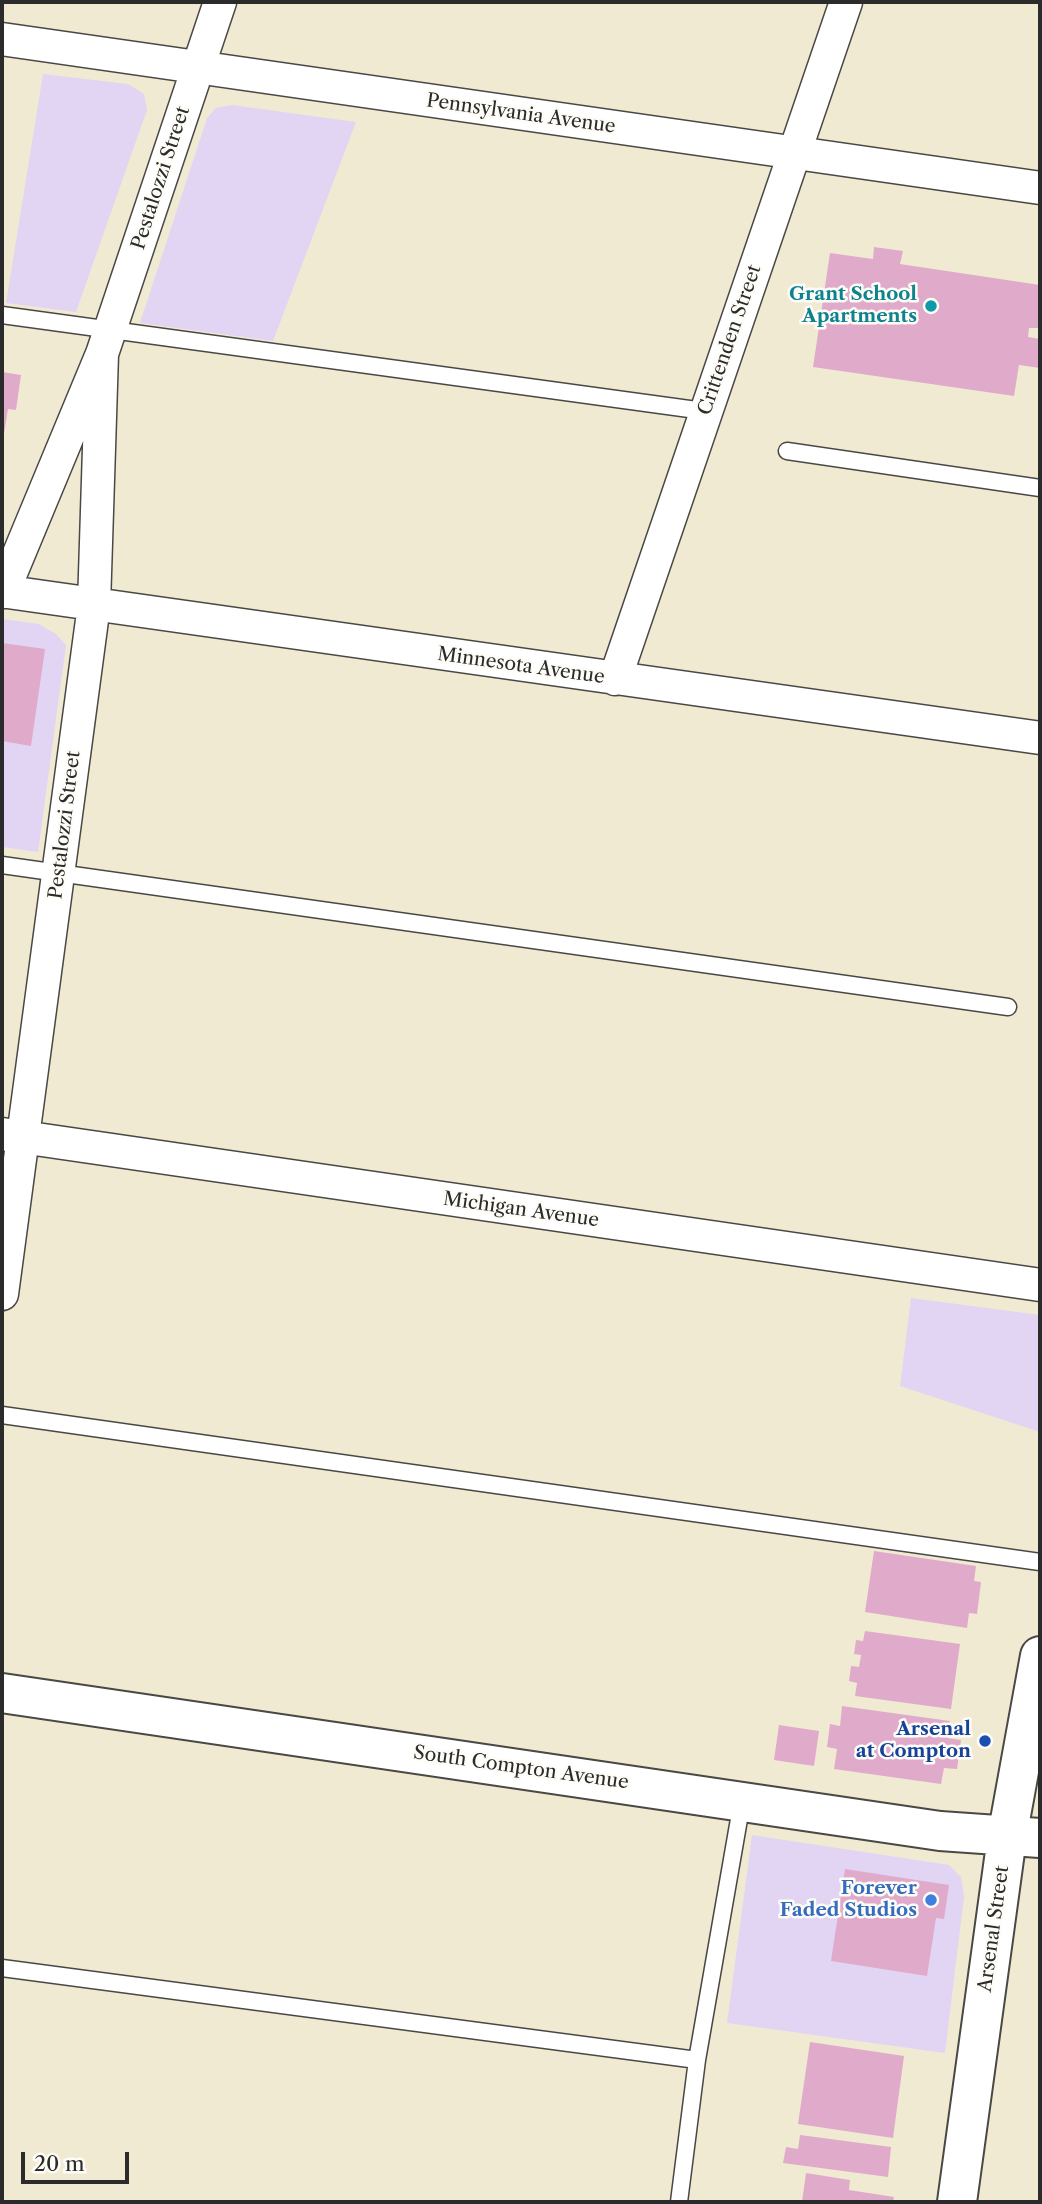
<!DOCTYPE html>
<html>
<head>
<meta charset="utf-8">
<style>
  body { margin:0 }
  #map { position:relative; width:1042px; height:2204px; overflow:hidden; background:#f1ead3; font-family:"Libre Caslon Text",serif }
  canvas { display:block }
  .frame { position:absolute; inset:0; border:4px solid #2b2b2b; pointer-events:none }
  .scale { position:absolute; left:21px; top:2152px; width:108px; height:32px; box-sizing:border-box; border:4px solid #2b2b2b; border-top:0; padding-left:9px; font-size:21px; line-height:24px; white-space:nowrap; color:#2b2b2b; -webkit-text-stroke:5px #fdfcf7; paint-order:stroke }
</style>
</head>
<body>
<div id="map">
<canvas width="1042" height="2204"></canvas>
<div class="frame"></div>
<div class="scale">20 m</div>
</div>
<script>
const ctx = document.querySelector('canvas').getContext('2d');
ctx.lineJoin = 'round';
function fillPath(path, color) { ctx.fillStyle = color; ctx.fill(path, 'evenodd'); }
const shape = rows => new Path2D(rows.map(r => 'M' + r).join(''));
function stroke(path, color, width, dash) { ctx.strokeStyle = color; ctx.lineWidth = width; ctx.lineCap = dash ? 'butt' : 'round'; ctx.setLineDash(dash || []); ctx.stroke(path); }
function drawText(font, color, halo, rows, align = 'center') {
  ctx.font = font + ' "Libre Caslon Text",serif'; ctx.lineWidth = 5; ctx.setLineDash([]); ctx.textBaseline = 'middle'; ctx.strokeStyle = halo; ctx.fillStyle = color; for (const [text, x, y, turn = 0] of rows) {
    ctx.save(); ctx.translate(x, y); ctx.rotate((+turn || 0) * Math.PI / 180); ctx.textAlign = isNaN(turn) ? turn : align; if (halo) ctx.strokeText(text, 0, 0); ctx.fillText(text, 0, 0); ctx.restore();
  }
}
const built = shape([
  [43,74,128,84,144,94,147,110,76,312,6,303],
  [232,105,356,122,273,341,140,323,207,118,216,108],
  [2,619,39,624,56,634,66,645,38,852,2,847],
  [911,1298,1040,1315,1040,1432,900,1386],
  [752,1835,949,1865,961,1877,964,1897,945,2053,727,2023]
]);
const building = shape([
  [874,247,903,251,900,264,1040,285,1040,328,1029,328,1028,337,1040,339,1040,368,1019,365,1014,396,813,367,830,253,873,259],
  [2,372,21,375,16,410,8,409,3,440],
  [2,643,45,649,31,746,2,741],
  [874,1551,976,1566,974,1581,981,1582,977,1614,969,1613,967,1628,865,1612],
  [865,1631,960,1644,951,1709,855,1696,857,1683,849,1681,851,1666,859,1667,861,1655,854,1654,856,1640,863,1641],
  [842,1706,950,1721,947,1738,961,1740,957,1769,944,1768,941,1784,834,1769,837,1749,827,1747,830,1724,840,1726],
  [779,1725,819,1731,814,1766,774,1760],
  [845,1869,949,1885,944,1919,936,1918,927,1976,831,1961],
  [810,2042,904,2056,893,2138,798,2124],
  [800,2135,891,2147,888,2177,783,2163,786,2147,798,2149],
  [806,2173,850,2180,849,2190,894,2197,893,2202,802,2202]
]);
const service = shape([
  [2,315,704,411],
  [787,451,1040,488],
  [2,865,1008,1007],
  [2,1415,1040,1562],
  [2,1968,697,2060],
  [679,2202,697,2060,742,1802]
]);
const minor = shape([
  [2,39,1040,188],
  [2,591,1040,738],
  [3,592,102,354,220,2],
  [615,679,846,2],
  [2,1134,1040,1285],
  [2,1294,94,605,102,354]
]);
const secondary = shape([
  [2,1693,940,1831,1040,1838],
  [957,2202,1007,1837,1040,1656]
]);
const markers = [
  [931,306,7,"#0f9aa8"],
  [985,1741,7,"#1a4fb4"],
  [931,1900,7,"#3f7fe0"]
];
const streetNames = [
  ["Pennsylvania Avenue",521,114,8],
  ["Pestalozzi Street",161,178,-72],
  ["Crittenden Street",730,340,-71],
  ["Minnesota Avenue",521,666,8],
  ["Pestalozzi Street",65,825,-83],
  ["Michigan Avenue",521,1210,8],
  ["South Compton Avenue",521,1768,8],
  ["Arsenal Street",994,1929,-82]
];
const cultureNames = [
  ["Grant School",917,295],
  ["Apartments",917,317]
];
const transitNames = [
  ["Arsenal",971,1730],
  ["at Compton",971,1752]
];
const shopNames = [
  ["Forever",917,1889],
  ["Faded Studios",917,1911]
];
fillPath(built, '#e2d4f3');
fillPath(building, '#e0abca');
stroke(service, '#494844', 19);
stroke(minor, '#494844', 35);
stroke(secondary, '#494844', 42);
stroke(service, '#fff', 16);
stroke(minor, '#fff', 32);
stroke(secondary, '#fff', 38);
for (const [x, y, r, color] of markers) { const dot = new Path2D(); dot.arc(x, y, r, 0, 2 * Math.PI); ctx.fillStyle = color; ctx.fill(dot); stroke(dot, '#fdfcf7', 2.5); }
drawText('19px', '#2b2b2b', '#fdfcf7', streetNames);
drawText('bold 19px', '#0d838f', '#fdfcf7', cultureNames, 'right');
drawText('bold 19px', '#164399', '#fdfcf7', transitNames, 'right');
drawText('bold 19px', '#366cbe', '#fdfcf7', shopNames, 'right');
</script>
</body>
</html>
